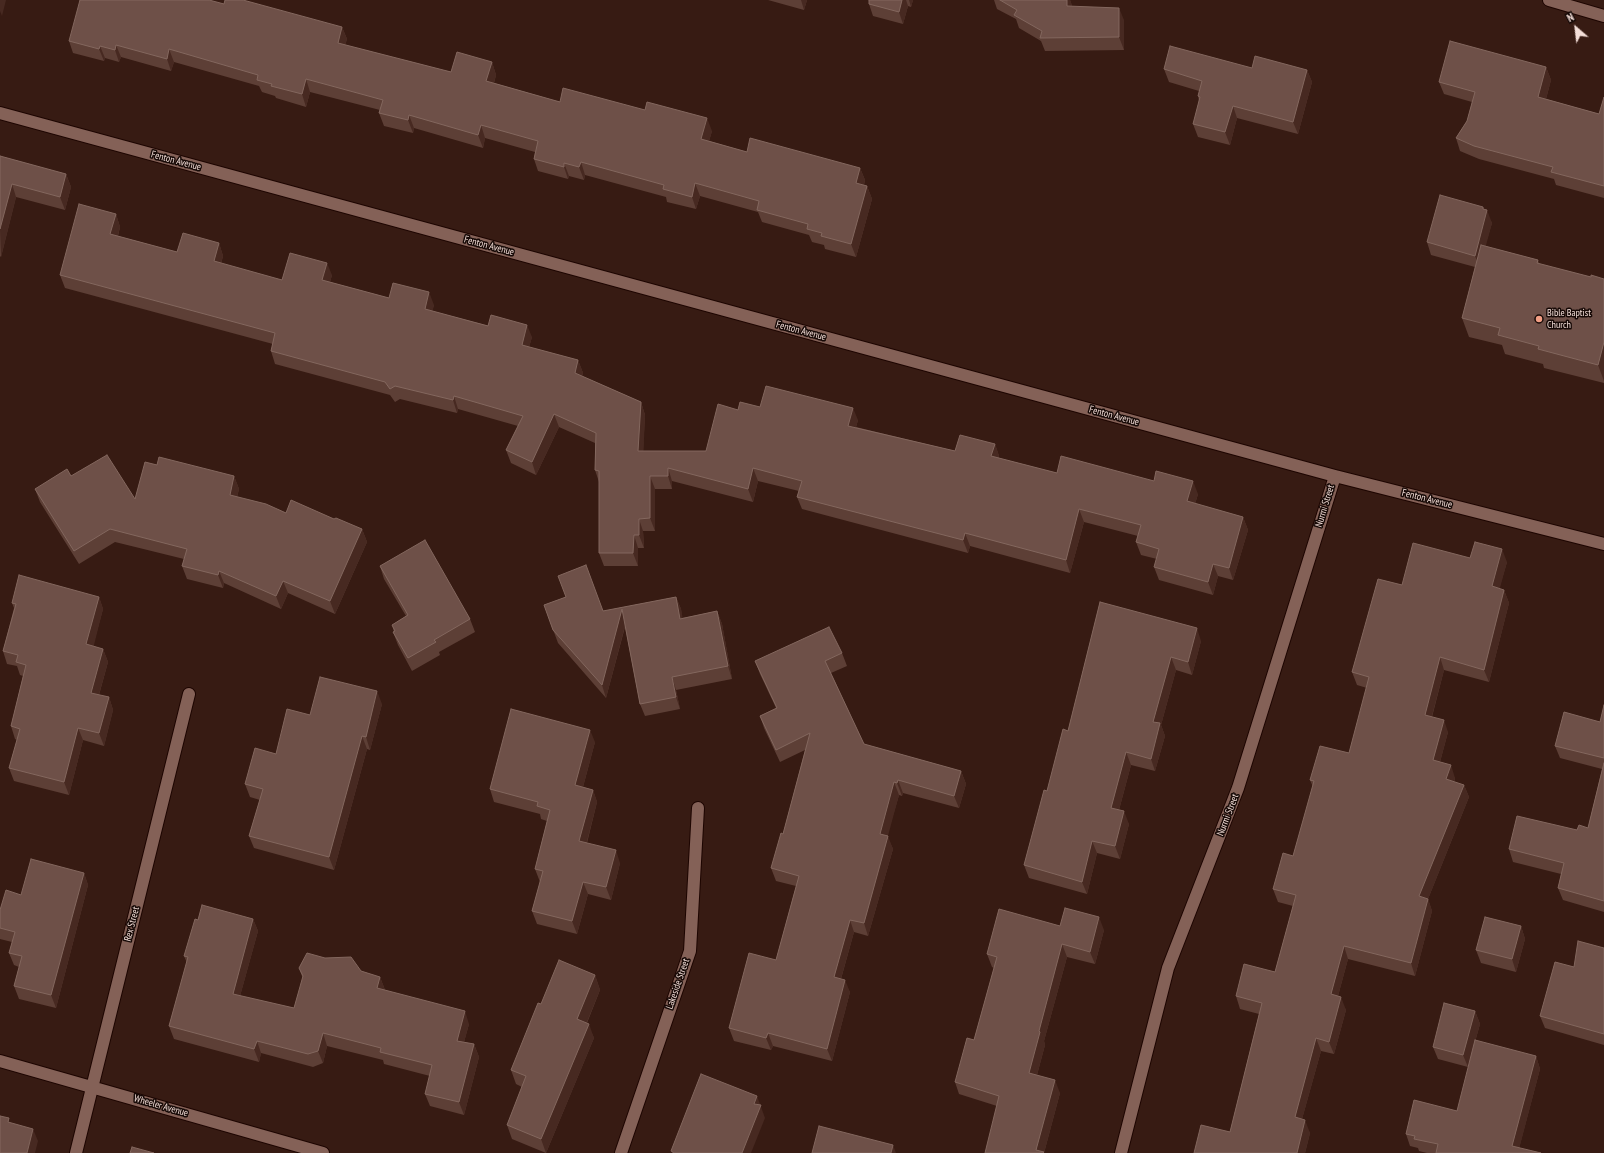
<!DOCTYPE html>
<html>
<head>
<meta charset="utf-8">
<style>
  body { margin:0 }
  #map { position:relative; width:1604px; height:1153px; overflow:hidden; background:#371b13; font-family:"PT Sans Narrow",sans-serif }
  canvas { display:block }
  .north { position:absolute; left:1556px; top:8px; width:40px; height:40px; -webkit-text-stroke:3px #160906; paint-order:stroke; rotate:332deg; font-size:11px; font-weight:700; line-height:16px; text-align:center; color:#f4dfd9 }
  .north::after { content:''; display:block; margin:auto; width:14px; height:18px; background:#f4dfd9; clip-path:polygon(50% 0,100% 100%,50% 72%,0 100%) }
</style>
</head>
<body>
<div id="map">
<canvas width="1604" height="1153"></canvas>
<div class="north">N</div>
</div>
<script>
const ctx = document.querySelector('canvas').getContext('2d');
ctx.lineJoin = 'round';
const shape = rows => new Path2D(rows.map(r => 'M' + r).join(''));
function stroke(path, color, width, dash) { ctx.strokeStyle = color; ctx.lineWidth = width; ctx.lineCap = dash ? 'butt' : 'round'; ctx.setLineDash(dash || []); ctx.stroke(path); }
function fillPath(path, color) { ctx.fillStyle = color; ctx.fill(path, 'evenodd'); }
function drawText(font, color, halo, rows, align = 'center') {
  ctx.font = font + ' "PT Sans Narrow",sans-serif'; ctx.lineWidth = 3; ctx.setLineDash([]); ctx.textBaseline = 'middle'; ctx.strokeStyle = halo; ctx.fillStyle = color; for (const [text, x, y, turn = 0] of rows) {
    ctx.save(); ctx.translate(x, y); ctx.rotate((+turn || 0) * Math.PI / 180); ctx.textAlign = isNaN(turn) ? turn : align; if (halo) ctx.strokeText(text, 0, 0); ctx.fillText(text, 0, 0); ctx.restore();
  }
}
const minor = shape([
  [1549,0,1604,16],
  [0,113,1335,476,1604,544],
  [0,1061,323,1153],
  [76,1153,189,694],
  [621,1153,690,951,698,808],
  [1121,1153,1168,968,1238,788,1335,476]
]);
const wall = shape([
  [768,0,807,0,804,10],
  [869,0,913,0,911,7,908,6,903,24,873,16,869,4],
  [994,0,1070,0,1072,6,1124,20,1124,50,1045,51,1041,41,1019,28,1016,19,997,9],
  [224,4,342,27,347,39,345,45,451,72,492,62,496,75,494,83,560,102,712,131,709,141,747,152,860,168,865,180,864,185,867,186,872,199,856,257,825,249,824,245,812,242,809,235,762,222,758,212,700,196,696,209,667,202,666,197,585,175,584,180,569,176,568,179,538,171,534,159,535,152,485,138,483,148,414,128,413,133,384,126,379,113,380,110,310,92,306,107,276,98,275,96,262,92,259,86,174,62,171,71,121,57,119,62,105,58,104,61,73,53,69,41],
  [1546,67,1551,80,1546,99,1599,114,1604,97,1604,198,1556,185,1554,179,1479,159,1460,151,1456,138,1467,121,1472,102,1444,94,1439,82],
  [1252,68,1307,70,1312,82,1298,134,1237,118,1230,145,1198,137,1193,124,1199,101,1198,96,1199,91,1169,82,1164,69],
  [0,156,66,174,71,187,65,210,16,197,1,257,0,256],
  [1483,207,1492,223,1485,246,1538,260,1539,264,1591,277,1604,279,1604,383,1544,368,1543,364,1505,354,1502,345,1469,337,1462,318,1475,267,1431,255,1427,242],
  [116,214,120,227,118,236,177,252,219,243,223,256,221,264,282,280,332,275,330,282,389,298,434,305,432,311,532,337,529,347,578,360,583,373,582,376,641,402,645,415,643,451,706,451,738,410,760,407,858,420,856,427,955,451,995,444,999,456,999,458,1057,473,1198,494,1195,504,1243,517,1248,530,1233,580,1218,576,1213,595,1159,580,1154,567,1157,559,1141,555,1136,542,1138,536,1084,522,1070,573,970,546,968,553,802,509,797,497,799,491,758,481,753,502,672,481,672,489,655,489,655,531,643,531,644,548,638,548,638,566,604,566,599,553,599,482,595,470,595,443,559,427,536,475,511,463,506,450,518,426,458,409,457,413,400,399,395,402,390,395,275,364,271,351,273,344,65,288,60,275],
  [157,465,234,476,239,489,237,497,286,513,334,519,362,529,367,542,335,614,288,593,281,609,224,583,223,588,187,579,182,566,184,559,115,542,79,564,40,502,35,489,71,476,135,499],
  [1470,558,1507,562,1499,589,1504,590,1509,603,1489,682,1444,670,1432,717,1448,732,1440,762,1455,778,1454,782,1464,785,1469,797,1428,899,1432,911,1415,976,1348,959,1338,996,1346,1010,1334,1054,1321,1051,1302,1119,1310,1133,1305,1153,1194,1153,1230,1132,1259,1014,1240,1009,1236,996,1275,972,1293,906,1278,902,1273,889,1293,856,1313,787,1310,780,1349,753,1367,688,1357,685,1352,672,1402,585],
  [380,566,470,619,475,632,439,652,440,655,412,671,398,645,393,632,394,632,392,625,406,616,384,579],
  [99,597,103,609,93,646,103,649,108,662,99,695,109,697,113,710,104,746,83,740,69,795,14,781,9,768,17,740,15,739,11,726,23,676,20,675,17,666,7,664,3,651,14,608,12,603],
  [566,597,603,611,676,597,681,609,682,618,717,611,722,624,732,679,676,690,680,709,645,716,640,704,625,627,606,698,558,643,544,605],
  [1100,602,1201,641,1192,675,1176,670,1161,725,1165,736,1155,771,1131,765,1119,810,1129,824,1120,859,1097,853,1087,894,1029,878,1024,865,1047,791,1068,731],
  [842,653,847,666,831,673,864,744,961,771,966,784,959,808,903,793,902,796,899,795,887,836,893,849,868,936,854,932,841,979,850,992,832,1061,773,1046,771,1050,734,1041,729,1028,776,960,796,886,776,881,771,868,783,834,805,750,780,762,764,728,760,716,776,708,760,674,755,661],
  [382,704,370,750,367,749,334,870,254,848,249,836,260,800,250,797,245,784,276,754,310,715],
  [1604,705,1604,912,1563,900,1558,888,1561,874,1513,862,1509,849,1588,828,1602,769,1560,758,1555,746,1600,722],
  [595,742,583,787,593,790,597,802,587,843,620,863,611,900,588,894,577,934,537,924,532,911,540,882,535,869,547,821,541,819,540,814,494,802,490,789],
  [84,873,88,885,56,1008,19,999,14,986,19,967,14,965,9,953,12,942,0,939,0,910,21,895],
  [253,919,258,931,240,996,294,1008,303,979,299,968,361,971,380,977,385,990,469,1024,464,1042,474,1044,479,1057,464,1115,430,1106,425,1094,430,1076,384,1064,383,1060,327,1046,323,1063,313,1067,261,1053,259,1062,174,1039,169,1026,187,963,184,956,198,920],
  [1060,926,1104,930,1095,964,1067,957,1044,1041,1045,1045,1037,1075,1060,1093,1044,1153,985,1153,997,1106,959,1094,955,1082,974,1040,994,968,992,967,987,954],
  [1521,926,1525,939,1516,972,1481,963,1476,950],
  [1604,948,1604,1045,1545,1028,1540,1016,1574,967],
  [595,975,600,990,587,1023,594,1038,546,1153,512,1139,507,1125,522,1087,516,1084,511,1070,541,1004],
  [1475,1011,1480,1024,1468,1067,1438,1059,1433,1047],
  [1536,1056,1540,1069,1519,1148,1542,1153,1427,1153,1419,1151,1418,1148,1410,1146,1406,1134,1457,1111]
]);
const shadedWall = shape([
  [0,0,6,0,2,16,0,11],
  [801,0,807,0,804,10],
  [902,0,906,0,908,6,903,24,899,12],
  [909,0,913,0,911,7],
  [1067,0,1070,0,1072,5,1072,18,1067,6],
  [1119,8,1124,20,1124,50,1119,37],
  [342,27,347,39,342,55,338,43],
  [116,45,121,57,119,62,115,50],
  [100,46,105,58,104,61,99,49],
  [169,49,174,62,171,71,167,59],
  [492,62,496,75,491,94,486,81],
  [1546,67,1551,80,1543,110,1538,97],
  [1307,70,1312,82,1298,134,1293,122],
  [306,79,310,92,306,107,302,94],
  [1233,106,1237,118,1230,145,1225,132],
  [409,115,414,128,413,133,408,120],
  [707,118,712,131,706,152,701,139],
  [481,125,485,138,483,148,478,135],
  [581,162,585,175,584,180,579,167],
  [564,163,569,176,568,179,564,167],
  [860,168,865,180,861,196,856,183],
  [66,174,71,187,65,210,60,197],
  [695,183,700,196,696,209,692,197],
  [12,184,16,197,1,257,0,229],
  [867,186,872,199,856,257,851,244],
  [1483,207,1486,214,1487,210,1492,223,1480,268,1475,256],
  [116,214,120,227,115,246,110,234],
  [219,243,223,256,218,274,214,261],
  [327,263,332,275,327,292,322,280],
  [429,292,434,305,430,322,425,309],
  [527,325,532,337,526,358,522,345],
  [1604,342,1604,381,1598,365],
  [578,360,583,373,579,386,575,373],
  [454,396,458,409,457,413,453,400],
  [641,402,645,415,643,463,638,451],
  [853,408,858,420,853,438,848,426],
  [554,414,559,427,536,475,532,462],
  [995,444,999,456,996,469,991,456],
  [668,468,672,481,672,489,668,476],
  [753,468,758,481,753,502,748,489],
  [234,476,239,489,234,508,230,495],
  [650,476,655,489,655,531,650,518],
  [1193,481,1198,494,1192,514,1187,501],
  [1079,509,1084,522,1070,573,1066,560],
  [1243,517,1248,530,1233,580,1229,568],
  [639,519,643,531,644,548,639,535],
  [362,529,367,542,335,614,330,601],
  [965,533,970,546,968,553,963,540],
  [634,535,638,548,638,566,633,553],
  [1502,549,1507,562,1497,599,1492,586],
  [1213,564,1218,576,1213,595,1208,582],
  [219,571,224,583,223,588,218,575],
  [283,581,288,593,281,609,276,596],
  [1504,590,1509,603,1489,682,1484,670],
  [99,597,103,609,91,657,86,644],
  [676,597,681,609,685,631,680,619],
  [622,609,626,622,606,698,602,685],
  [717,611,722,624,732,679,728,666],
  [1197,628,1201,641,1192,675,1188,662],
  [103,649,108,662,96,705,91,693],
  [1171,657,1176,670,1161,725,1165,736,1155,771,1151,759,1153,722],
  [1440,657,1444,670,1429,727,1425,715],
  [672,677,676,690,680,709,676,697],
  [377,691,382,704,370,750,366,737],
  [109,697,113,710,104,746,99,733],
  [1444,720,1448,732,1437,773,1433,760],
  [78,728,83,740,69,795,64,782],
  [590,730,595,742,580,798,575,785],
  [362,736,367,749,334,870,329,857],
  [1126,752,1131,765,1116,821,1111,808],
  [1451,765,1455,778,1451,792,1446,779],
  [961,771,966,784,959,808,954,796],
  [898,780,903,793,902,796,897,783],
  [894,782,899,795,885,847,880,834],
  [1464,785,1469,797,1428,899,1432,911,1415,976,1411,963,1419,896],
  [593,790,597,802,584,853,579,841],
  [1124,811,1129,824,1120,859,1115,846],
  [888,836,893,849,868,936,864,923],
  [1092,841,1097,853,1087,894,1082,882],
  [616,850,620,863,611,900,606,887],
  [84,873,88,885,56,1008,51,995],
  [583,882,588,894,577,934,572,921],
  [1099,917,1104,930,1095,964,1090,952],
  [253,919,258,931,237,1007,233,994],
  [850,920,854,932,838,989,834,977],
  [1521,926,1525,939,1516,972,1512,959],
  [1062,944,1067,957,1044,1041,1045,1045,1034,1086,1029,1073,1039,1031],
  [1344,946,1348,959,1335,1007,1331,994],
  [595,975,600,990,582,1034,577,1019],
  [380,977,385,990,382,1001,377,988],
  [845,980,850,992,832,1061,827,1049],
  [1341,997,1346,1010,1334,1054,1329,1042],
  [465,1011,469,1024,461,1053,457,1041],
  [1475,1011,1480,1024,1468,1067,1463,1055],
  [589,1024,594,1038,546,1153,541,1139],
  [323,1033,327,1046,323,1063,318,1051],
  [768,1033,773,1046,771,1050,766,1038],
  [1316,1038,1321,1051,1299,1130,1295,1117],
  [257,1041,261,1053,259,1062,254,1049],
  [474,1044,479,1057,464,1115,459,1102],
  [1536,1056,1540,1069,1518,1153,1512,1146],
  [1055,1080,1060,1093,1044,1153,1037,1153,1036,1150],
  [757,1096,765,1118,751,1153,742,1153,754,1104],
  [1305,1120,1310,1133,1305,1153,1297,1153],
  [33,1129,38,1141,35,1153,27,1153],
  [893,1145,896,1153,891,1153]
]);
const building = shape([
  [80,0,209,0,224,4,225,0,243,0,342,27,338,43,451,72,457,52,492,62,486,81,560,102,563,88,645,110,647,102,707,118,701,139,747,152,750,138,860,168,856,183,867,186,851,244,821,236,822,233,807,229,808,224,757,210,759,201,695,183,692,197,663,189,664,185,581,162,579,167,564,163,564,167,534,159,538,141,481,125,478,135,409,115,408,120,379,113,383,100,306,79,302,94,271,86,272,84,257,80,258,75,169,49,167,59,116,45,115,50,100,46,99,49,69,41,80,0],
  [869,0,902,0,899,12,869,4,869,0],
  [1000,0,1067,0,1067,6,1119,8,1119,37,1040,38,1042,31,1014,15,1017,10,1000,0],
  [1450,41,1546,67,1538,97,1599,114,1604,97,1604,186,1551,172,1553,167,1474,146,1456,138,1467,121,1475,92,1439,82,1450,41],
  [1170,46,1252,68,1255,56,1307,70,1293,122,1233,106,1225,132,1193,124,1200,97,1198,96,1202,81,1164,69,1170,46],
  [0,156,66,174,60,197,12,184,0,229,0,156],
  [1440,195,1483,207,1483,209,1487,210,1475,256,1427,242,1440,195],
  [79,204,116,214,110,234,177,252,183,233,219,243,214,261,282,280,290,253,327,263,322,280,389,298,393,283,429,292,425,309,488,326,491,315,527,325,522,345,578,360,575,373,641,402,638,451,706,451,718,404,738,410,740,402,760,407,766,386,853,408,848,426,955,451,960,435,995,444,991,456,1057,473,1061,456,1154,481,1156,471,1193,481,1187,501,1243,517,1229,568,1213,564,1208,582,1154,567,1159,549,1136,542,1141,525,1079,509,1066,560,965,533,963,540,797,497,802,481,753,468,748,489,668,468,668,476,650,476,650,518,639,519,639,535,634,535,633,553,599,553,599,471,595,470,596,433,554,414,532,462,506,450,523,416,454,396,453,400,395,386,390,389,385,382,271,351,275,333,60,275,79,204],
  [1481,245,1538,260,1537,263,1591,277,1591,275,1604,279,1604,342,1598,365,1538,349,1539,346,1498,335,1500,328,1462,318,1481,245],
  [107,455,135,499,145,462,157,465,159,457,234,476,230,495,266,504,286,513,291,500,334,519,336,518,362,529,330,601,283,581,276,596,219,571,218,575,182,566,187,549,110,529,74,551,35,489,67,469,71,476,107,455],
  [425,540,470,619,434,640,436,642,408,658,393,632,395,631,392,625,408,615,380,566,425,540],
  [1475,542,1502,549,1492,586,1504,590,1484,670,1440,657,1425,715,1444,720,1433,760,1451,765,1446,779,1464,785,1419,896,1428,899,1411,963,1344,946,1331,994,1341,997,1329,1042,1316,1038,1295,1117,1305,1120,1297,1153,1194,1153,1201,1125,1230,1132,1262,1003,1236,996,1244,964,1275,972,1296,895,1273,889,1283,853,1293,856,1314,781,1310,780,1320,746,1349,753,1369,677,1352,672,1378,579,1402,585,1413,543,1470,558,1475,542],
  [586,565,603,611,676,597,680,619,717,611,728,666,672,677,676,697,640,704,622,609,602,685,553,630,544,605,566,597,558,576,586,565],
  [19,575,99,597,86,644,103,649,91,693,109,697,99,733,78,728,64,782,9,768,20,729,11,726,26,665,16,662,18,655,3,651,16,604,12,603,19,575],
  [1100,602,1197,628,1188,662,1171,657,1153,722,1160,723,1151,759,1126,752,1111,808,1124,811,1115,846,1092,841,1082,882,1024,865,1044,790,1047,791,1063,729,1068,731,1100,602],
  [829,627,842,653,825,661,864,744,961,771,954,796,898,780,897,783,894,782,880,834,888,836,864,923,850,920,834,977,845,980,827,1049,768,1033,766,1038,729,1028,749,953,776,960,799,876,771,868,781,833,783,834,810,733,776,750,760,716,777,708,755,661,829,627],
  [320,677,377,691,366,737,362,736,329,857,249,836,263,789,245,784,255,748,276,754,287,709,310,715,320,677],
  [1604,705,1604,758,1555,746,1564,712,1600,722,1604,705],
  [511,709,590,730,575,785,593,790,579,841,616,850,606,887,583,882,572,921,532,911,543,871,535,869,550,810,537,806,538,802,490,789,511,709],
  [1604,763,1604,901,1558,888,1564,863,1509,849,1517,816,1577,830,1579,825,1588,828,1604,763],
  [31,859,84,873,51,995,14,986,22,956,9,953,15,932,0,928,0,910,6,890,21,895,31,859],
  [202,905,253,919,233,994,294,1008,303,976,299,968,307,953,325,958,351,957,361,971,380,977,377,988,465,1011,457,1041,474,1044,459,1102,425,1094,432,1065,380,1052,381,1048,323,1033,318,1051,308,1054,257,1041,254,1049,169,1026,188,957,184,956,195,919,198,920,202,905],
  [1065,908,1099,917,1090,952,1062,944,1039,1031,1040,1032,1029,1073,1055,1080,1036,1150,1044,1152,1043,1153,985,1153,999,1096,955,1082,967,1038,974,1040,997,957,987,954,999,909,1060,926,1065,908],
  [1485,917,1521,926,1512,959,1476,950,1485,917],
  [1578,941,1604,948,1604,1034,1540,1016,1555,962,1574,967,1578,941],
  [559,960,595,975,577,1019,589,1024,541,1139,507,1125,526,1076,511,1070,538,1003,541,1004,559,960],
  [1444,1003,1475,1011,1463,1055,1433,1047,1444,1003],
  [1475,1040,1536,1056,1512,1146,1541,1153,1436,1153,1438,1144,1414,1139,1415,1136,1406,1134,1414,1100,1457,1111,1475,1040],
  [701,1074,757,1096,754,1104,761,1105,742,1153,673,1153,673,1152,671,1151,701,1074],
  [0,1116,9,1118,8,1122,33,1129,27,1153,0,1153,0,1116],
  [819,1126,893,1145,891,1153,812,1153,819,1126],
  [132,1147,154,1153,130,1153,132,1147]
]);
const markers = [
  [1539,319,4,"#f39f85"]
];
const streetNames = [
  ["Fenton Avenue",176,161,15],
  ["Fenton Avenue",489,246,15],
  ["Fenton Avenue",801,331,15],
  ["Fenton Avenue",1114,416,15],
  ["Fenton Avenue",1427,499,14],
  ["Nurmi Street",1325,506,-73],
  ["Nurmi Street",1228,815,-69],
  ["Rex Street",132,924,-76],
  ["Lakeside Street",678,984,-71],
  ["Wheeler Avenue",161,1106,16]
];
const poiNames = [
  ["Bible Baptist",1547,313],
  ["Church",1547,325]
];
stroke(minor, '#1d0501', 14);
stroke(minor, '#846157', 12);
fillPath(wall, '#5d3f36');
fillPath(shadedWall, '#472921');
fillPath(building, '#6e5048');
stroke(building, '#83675e', 1);
for (const [x, y, r, color] of markers) { const dot = new Path2D(); dot.arc(x, y, r, 0, 2 * Math.PI); ctx.fillStyle = color; ctx.fill(dot); stroke(dot, '#160906', 1.5); }
drawText('10px', '#f4dfd9', '#160906', streetNames);
drawText('10px', '#f4dfd9', '#160906', poiNames, 'left');
</script>
</body>
</html>
